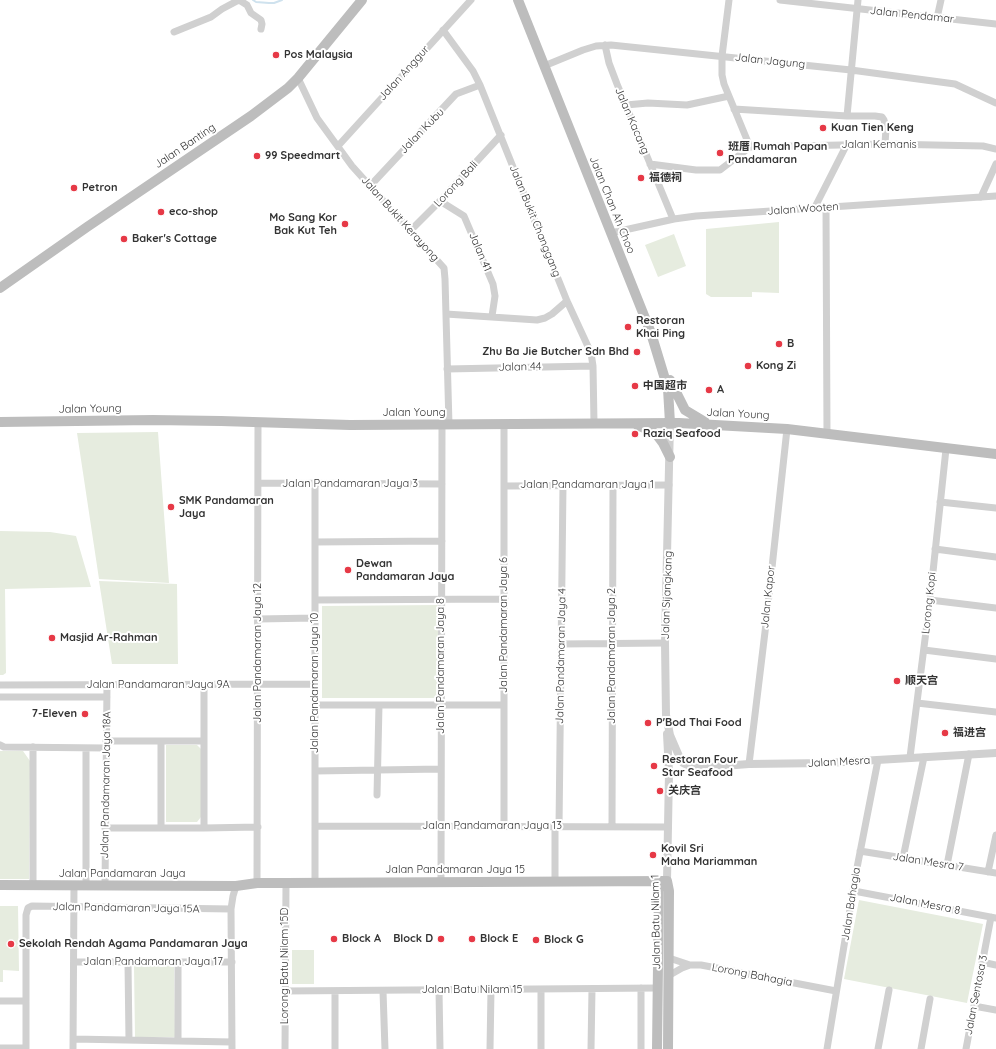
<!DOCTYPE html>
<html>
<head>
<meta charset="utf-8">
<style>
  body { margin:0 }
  canvas { display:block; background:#fff }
</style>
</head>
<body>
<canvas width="996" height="1049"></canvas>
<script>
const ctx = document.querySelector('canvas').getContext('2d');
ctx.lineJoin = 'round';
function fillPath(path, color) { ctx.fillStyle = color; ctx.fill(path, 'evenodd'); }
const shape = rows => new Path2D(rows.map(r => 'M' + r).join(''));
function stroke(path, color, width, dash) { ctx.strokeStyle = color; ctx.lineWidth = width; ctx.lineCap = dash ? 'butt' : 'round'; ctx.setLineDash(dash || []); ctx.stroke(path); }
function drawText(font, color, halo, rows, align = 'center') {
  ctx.font = font + ' Quicksand,"Noto Sans SC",sans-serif'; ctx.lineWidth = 4; ctx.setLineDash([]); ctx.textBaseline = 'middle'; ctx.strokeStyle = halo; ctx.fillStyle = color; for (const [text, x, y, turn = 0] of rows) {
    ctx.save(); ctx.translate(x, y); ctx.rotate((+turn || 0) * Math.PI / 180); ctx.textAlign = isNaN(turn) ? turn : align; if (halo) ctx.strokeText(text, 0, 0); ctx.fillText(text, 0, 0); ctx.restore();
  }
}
const green = shape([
  [779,222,779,293,752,292,752,297,711,297,706,294,706,229],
  [674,234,686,266,658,277,645,245],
  [158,432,169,583,99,579,77,433],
  [0,531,50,532,76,536,91,587,5,589,6,673,3,675,0,675],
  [99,581,177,584,178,664,112,664],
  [439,605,440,698,322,698,322,606],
  [166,745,197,745,201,749,201,817,197,822,166,822],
  [0,751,23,751,30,761,29,879,0,879],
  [859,900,983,924,967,1003,844,979],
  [0,906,18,906,19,971,3,970,3,982,0,982],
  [292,950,314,950,314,984,292,984],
  [134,966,174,966,175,1037,135,1037]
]);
const stream = shape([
  [253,0,256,2,269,3,274,3,282,0]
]);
const minor = shape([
  [729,0,722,56,722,75,724,84,750,147],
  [780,0,996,24],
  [937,18,941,0],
  [443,30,473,71,480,85,567,301,591,353,593,366,594,423],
  [174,32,211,17,222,9,239,0,247,5,251,13,261,20,262,24,261,29],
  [605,45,609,63,617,84,673,219],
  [544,66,583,50,596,46,611,45,851,70,955,84,996,103],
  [298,78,317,118,352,166,444,268,445,279,449,425],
  [626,105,648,103,687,105,729,96],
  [734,109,847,116,875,116,882,117,884,120,886,128,885,144],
  [847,116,858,0],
  [338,146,471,0],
  [650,164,696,170,720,170,750,147,885,144,983,146,996,149],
  [370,186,456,94,480,85],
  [981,197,996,164],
  [440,201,464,216,493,284,495,296,492,316],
  [826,208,827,434],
  [814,209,847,144],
  [410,231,440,201,501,135],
  [611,233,674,219,696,216,996,196],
  [446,314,537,320,545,318,552,314,567,301],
  [447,369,593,366],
  [504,424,504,826],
  [258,483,442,484],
  [505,486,669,485],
  [940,502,996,508],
  [315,542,442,541],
  [935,549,996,557],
  [315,600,505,599],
  [930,600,996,608],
  [258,619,315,618],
  [561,644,665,643],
  [924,650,996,659],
  [0,685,315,684],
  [0,697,107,697],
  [917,703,996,712],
  [315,705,504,705],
  [106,741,203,741],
  [0,745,4,747,106,748],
  [33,747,33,885],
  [910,757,930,600,946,449],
  [749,764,765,632,787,429],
  [315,771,441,769],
  [377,795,379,705],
  [315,826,668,827],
  [559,827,563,485],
  [612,827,613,485],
  [105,828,204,828,258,827],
  [161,828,161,741],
  [204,828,204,685],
  [860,851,996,873],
  [903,858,924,757],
  [947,865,969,754],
  [988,872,996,835],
  [441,882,442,425],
  [555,882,555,827],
  [257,883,258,423],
  [315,883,315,484],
  [86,885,86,748],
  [105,886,107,685],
  [854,891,996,918],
  [669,958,690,965,701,965,836,991],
  [74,962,232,962],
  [982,962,996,965],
  [128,963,129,1040],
  [668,976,682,968,690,965],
  [641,988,641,1049],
  [541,989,541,1049],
  [439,990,440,1049],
  [285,991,658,988],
  [335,991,335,1049],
  [383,991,385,1049],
  [0,1001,26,1001],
  [974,1006,996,1010],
  [73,1039,232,1042],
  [178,1041,178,963],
  [0,1048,26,1048],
  [26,1049,26,915,28,908,32,906,231,909],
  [73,1049,74,885],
  [232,1049,231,909,233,896,236,886],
  [285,1049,286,883],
  [490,1049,491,990],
  [591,1049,592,989],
  [827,1049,856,873,878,760],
  [878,1049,889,990],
  [921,1049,930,999],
  [966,1049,991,917]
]);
const tertiary = shape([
  [670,423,665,643,666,715,670,735,679,756,683,763,689,766,697,768,749,764,826,763,996,753],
  [667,734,669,772,667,881]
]);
const secondary = shape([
  [518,0,651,333,668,389,670,423],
  [0,288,87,227,251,116,288,88,298,78,362,0],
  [670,380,685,410,705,422],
  [0,422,153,420,221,421,350,425,679,423,787,429,996,454],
  [637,425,651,431,657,435,663,443,670,457],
  [0,885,236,886,257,883,286,883,667,881,669,891,668,1049],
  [657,1049,659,881]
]);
const markers = [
  [276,55,4,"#e63946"],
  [823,128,4,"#e63946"],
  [720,153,4,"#e63946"],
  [257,156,4,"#e63946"],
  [641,178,4,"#e63946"],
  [74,188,4,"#e63946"],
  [161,212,4,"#e63946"],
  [345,224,4,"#e63946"],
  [124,239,4,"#e63946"],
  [628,327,4,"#e63946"],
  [779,344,4,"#e63946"],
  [637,352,4,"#e63946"],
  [748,366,4,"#e63946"],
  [635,386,4,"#e63946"],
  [709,390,4,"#e63946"],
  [635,434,4,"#e63946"],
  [171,507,4,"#e63946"],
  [348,570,4,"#e63946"],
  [52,638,4,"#e63946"],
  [897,681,4,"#e63946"],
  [85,714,4,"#e63946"],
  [648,723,4,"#e63946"],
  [945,733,4,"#e63946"],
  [654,766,4,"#e63946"],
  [660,791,4,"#e63946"],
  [653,855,4,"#e63946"],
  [334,939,4,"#e63946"],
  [441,939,4,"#e63946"],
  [472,939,4,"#e63946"],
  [536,940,4,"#e63946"],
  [11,944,4,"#e63946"]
];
const streetNames = [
  ["Jalan Pendamar",912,15,6],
  ["Jalan Jagung",770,61,6],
  ["Jalan Anggur",404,73,-48],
  ["Jalan Kacang",632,121,67],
  ["Jalan Kubu",422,131,-46],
  ["Jalan Kemanis",879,145],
  ["Jalan Banting",185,146,-34],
  ["Lorong Bali",456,184,-47],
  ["Jalan Chan Ah Choo",612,205,68],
  ["Jalan Wooten",803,209,-4],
  ["Jalan Bukit Kerayong",400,219,48],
  ["Jalan Bukit Changgang",535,221,68],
  ["Jalan 41",480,252,67],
  ["Jalan 44",520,367,-1],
  ["Jalan Young",90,409,-1],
  ["Jalan Young",414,413],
  ["Jalan Young",738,414,3],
  ["Jalan Pandamaran Jaya 3",350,484],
  ["Jalan Pandamaran Jaya 1",587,485],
  ["Jalan Sijangkang",667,595,-88],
  ["Jalan Kapor",768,597,-84],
  ["Lorong Kopi",929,603,-84],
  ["Jalan Pandamaran Jaya 6",504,625,-90],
  ["Jalan Pandamaran Jaya 12",258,653,-90],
  ["Jalan Pandamaran Jaya 4",561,656,-89],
  ["Jalan Pandamaran Jaya 2",612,656,-90],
  ["Jalan Pandamaran Jaya 8",441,666,-90],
  ["Jalan Pandamaran Jaya 10",315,683,-90],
  ["Jalan Pandamaran Jaya 9A",158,685],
  ["Jalan Mesra",839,762,-3],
  ["Jalan Pandamaran Jaya 18A",106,785,-89],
  ["Jalan Pandamaran Jaya 13",492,826],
  ["Jalan Mesra 7",928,862,9],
  ["Jalan Pandamaran Jaya 15",455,870],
  ["Jalan Pandamaran Jaya",122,874],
  ["Jalan Bahagia",851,904,-81],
  ["Jalan Mesra 8",925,904,11],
  ["Jalan Pandamaran Jaya 15A",126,908,1],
  ["Jalan Batu Nilam 1",656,922,-91],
  ["Jalan Pandamaran Jaya 17",153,962],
  ["Lorong Batu Nilam 15D",285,966,-90],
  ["Lorong Bahagia",752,975,11],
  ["Jalan Batu Nilam 15",472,990],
  ["Jalan Sentosa 3",976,995,-79]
];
const poiNames = [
  ["Pos Malaysia",284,55],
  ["Kuan Tien Keng",831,128],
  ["班厝 Rumah Papan",728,147],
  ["Pandamaran",728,160],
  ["99 Speedmart",265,156],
  ["福德祠",649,178],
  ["Petron",82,188],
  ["eco-shop",169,212],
  ["Mo Sang Kor",337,218,"right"],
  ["Bak Kut Teh",337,231,"right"],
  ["Baker's Cottage",132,239],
  ["Restoran",636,321],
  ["Khai Ping",636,334],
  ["B",787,344],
  ["Zhu Ba Jie Butcher Sdn Bhd",629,352,"right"],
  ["Kong Zi",756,366],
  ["中国超市",643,386],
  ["A",717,390],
  ["Raziq Seafood",643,434],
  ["SMK Pandamaran",179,501],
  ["Jaya",179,514],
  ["Dewan",356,564],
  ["Pandamaran Jaya",356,577],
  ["Masjid Ar-Rahman",60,638],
  ["顺天宫",905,681],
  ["7-Eleven",77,714,"right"],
  ["P'Bod Thai Food",656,723],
  ["福进宫",953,733],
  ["Restoran Four",662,760],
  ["Star Seafood",662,773],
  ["关庆宫",668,791],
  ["Kovil Sri",661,849],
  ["Maha Mariamman",661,862],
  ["Block A",342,939],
  ["Block D",433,939,"right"],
  ["Block E",480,939],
  ["Block G",544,940],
  ["Sekolah Rendah Agama Pandamaran Jaya",19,944]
];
fillPath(green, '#e6ecdf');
stroke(stream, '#cfe2ee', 2);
stroke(minor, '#d0d0d0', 7);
stroke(tertiary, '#d0d0d0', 8);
stroke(secondary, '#bdbdbd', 10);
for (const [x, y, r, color] of markers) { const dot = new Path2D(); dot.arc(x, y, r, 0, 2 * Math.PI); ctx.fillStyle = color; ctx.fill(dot); stroke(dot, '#fff', 1.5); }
drawText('11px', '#333', '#fff', streetNames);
drawText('bold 11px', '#333', '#fff', poiNames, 'left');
</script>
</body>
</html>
